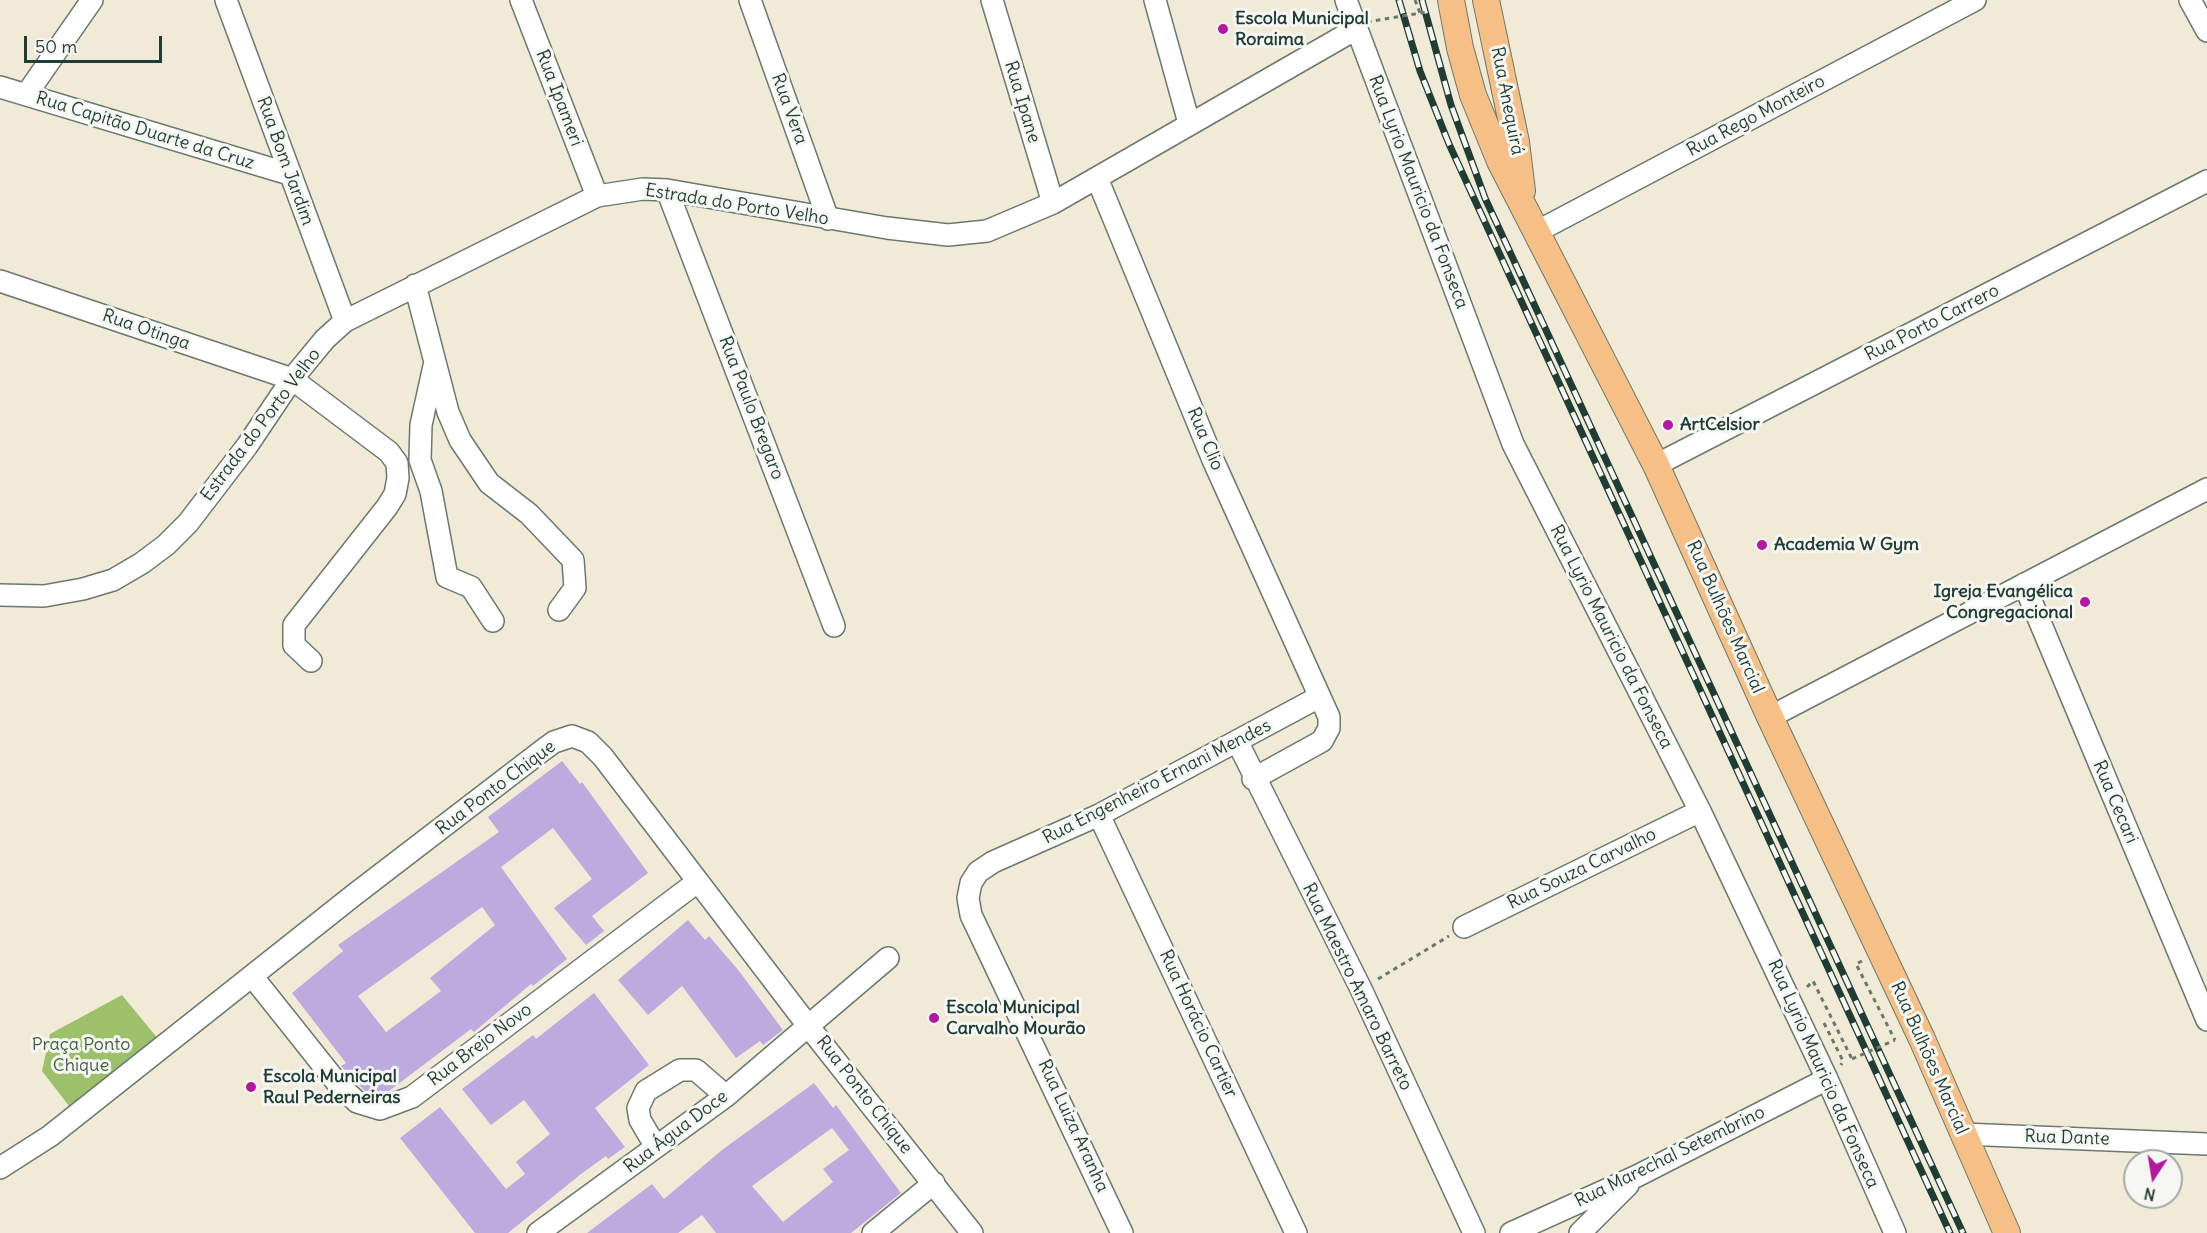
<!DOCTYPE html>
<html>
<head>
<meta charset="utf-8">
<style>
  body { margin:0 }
  #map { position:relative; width:2207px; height:1233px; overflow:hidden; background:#f1ead6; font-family:Delius,sans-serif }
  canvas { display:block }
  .north { position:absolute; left:2123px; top:1149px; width:60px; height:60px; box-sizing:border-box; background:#f6f6f2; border:2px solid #a0aca6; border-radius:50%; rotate:192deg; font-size:16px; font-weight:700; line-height:24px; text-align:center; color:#1f3d34 }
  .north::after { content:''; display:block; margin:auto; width:21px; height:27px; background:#b5179e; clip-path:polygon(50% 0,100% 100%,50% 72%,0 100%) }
  .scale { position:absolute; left:24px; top:36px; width:138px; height:27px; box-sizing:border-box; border:3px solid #1f3d34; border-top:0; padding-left:8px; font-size:18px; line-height:21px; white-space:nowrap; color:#1f3d34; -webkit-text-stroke:4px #f6f6f2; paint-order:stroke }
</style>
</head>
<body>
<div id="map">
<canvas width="2207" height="1233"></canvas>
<div class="north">N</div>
<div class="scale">50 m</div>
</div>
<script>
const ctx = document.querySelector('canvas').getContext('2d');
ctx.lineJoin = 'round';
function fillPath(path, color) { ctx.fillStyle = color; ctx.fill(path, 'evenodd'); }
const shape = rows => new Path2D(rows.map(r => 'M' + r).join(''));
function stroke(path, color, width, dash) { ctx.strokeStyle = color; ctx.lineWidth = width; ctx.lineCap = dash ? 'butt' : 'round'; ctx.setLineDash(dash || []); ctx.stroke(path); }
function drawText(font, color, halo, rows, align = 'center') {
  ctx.font = font + ' Delius,sans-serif'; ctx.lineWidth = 6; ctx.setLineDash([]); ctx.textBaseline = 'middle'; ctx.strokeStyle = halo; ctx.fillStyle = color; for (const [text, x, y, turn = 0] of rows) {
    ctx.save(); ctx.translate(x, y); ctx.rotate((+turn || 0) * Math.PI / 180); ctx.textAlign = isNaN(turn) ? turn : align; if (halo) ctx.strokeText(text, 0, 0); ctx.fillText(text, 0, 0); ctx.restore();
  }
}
const green = shape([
  [122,995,159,1040,69,1106,42,1071,50,1034]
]);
const building = shape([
  [562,761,580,784,582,782,648,873,592,916,604,931,586,945,554,908,592,879,553,828,501,867,567,959,533,986,531,984,474,1032,471,1029,385,1094,380,1096,366,1092,341,1066,346,1063,292,993,343,951,338,945,499,832,488,817],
  [482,907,495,925,430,978,441,991,386,1032,358,996],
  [688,920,705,940,709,936,739,971,783,1030,763,1045,760,1041,736,1058,682,986,648,1015,618,980],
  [594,993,649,1065,595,1108,625,1147,608,1159,606,1156,581,1174,508,1233,475,1233,400,1138,440,1107,506,1189,525,1174,516,1162,550,1134,524,1100,491,1125,462,1089,533,1035,536,1039],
  [814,1083,833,1108,836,1105,901,1193,851,1233,716,1233,702,1215,678,1233,587,1233,652,1184,664,1199,722,1150],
  [832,1128,849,1150,823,1169,833,1182,783,1222,752,1186]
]);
const path = shape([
  [1415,0,1420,13],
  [1862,961,1856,964,1895,1040],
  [1378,979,1449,936],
  [1807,987,1813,981,1852,1059],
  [1824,1023,1843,1061,1841,1065]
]);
const minor = shape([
  [226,0,345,321],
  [521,0,597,196],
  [750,0,828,219],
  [992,0,1053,203],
  [1155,0,1189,123],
  [1346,0,1513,444,1700,811,1827,1079,1895,1233],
  [2190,0,2207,31],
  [0,87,289,174],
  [26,95,92,0],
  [1097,178,1213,460,1329,717,1329,728,1322,741,1253,779],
  [667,190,834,626],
  [1538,231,1975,0],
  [0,281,292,379,389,452,397,463,398,478,395,494,387,507,294,625,294,645,311,661],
  [415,285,448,412,460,440,489,483,529,514,573,560,575,588,559,610],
  [434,366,421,425,420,460,431,491,447,577,471,587,493,621],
  [1656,465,2207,181],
  [2024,584,2207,1020],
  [0,595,44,596,83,589,113,580,142,563,166,545,188,523,247,446,292,379,325,339,345,321,597,196,643,189,667,190,887,228,948,235,987,231,1053,203,1356,29],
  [1770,717,2207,489],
  [1238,743,1361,989,1474,1233],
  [1099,815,1296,1233],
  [1464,927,1700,811],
  [252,976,338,1084,357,1102,380,1109,412,1097,697,882],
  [1963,1134,2207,1144],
  [656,1147,640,1120,638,1108,646,1091,680,1070,696,1070,726,1096],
  [0,1168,50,1136,354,895,543,750,554,742,572,736,588,742,603,757,809,1027,972,1233],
  [538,1233,726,1096,888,958],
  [873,1233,934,1183],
  [1122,1233,971,915,968,898,971,883,978,872,993,862,1099,815,1319,697],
  [1511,1233,1637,1176,1827,1079],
  [1580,1233,1628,1185]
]);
const major = shape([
  [1451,0,1460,48,1473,95,1500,161,1656,465,1770,717,1922,1039,2007,1233],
  [1486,0,1516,142,1522,191]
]);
const rail = shape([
  [1399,0,1420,71,1449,144,1950,1233],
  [1422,0,1451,105,1485,198,1963,1233]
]);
const pathBridge = shape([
  [1367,22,1427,12],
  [1852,1059,1895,1040]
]);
const markers = [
  [1223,29,6,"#b5179e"],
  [1668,425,6,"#b5179e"],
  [1762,545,6,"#b5179e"],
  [2085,602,6,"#b5179e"],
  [934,1018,6,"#b5179e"],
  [251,1087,6,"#b5179e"]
];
const poiNames = [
  ["Escola Municipal",1235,19],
  ["Roraima",1235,40],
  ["ArtCelsior",1680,425],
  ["Academia W Gym",1774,545],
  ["Igreja Evangélica",2073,592,"right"],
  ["Congregacional",2073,613,"right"],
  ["Escola Municipal",946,1008],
  ["Carvalho Mourão",946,1029],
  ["Escola Municipal",263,1077],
  ["Raul Pederneiras",263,1098]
];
const streetNames = [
  ["Rua Ipameri",559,98,69],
  ["Rua Anequirá",1507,101,79],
  ["Rua Ipane",1022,102,73],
  ["Rua Vera",789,109,70],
  ["Rua Rego Monteiro",1756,116,-28],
  ["Rua Capitão Duarte da Cruz",145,131,17],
  ["Rua Bom Jardim",285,161,70],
  ["Rua Lyrio Mauricio da Fonseca",1418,192,69],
  ["Estrada do Porto Velho",737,205,9],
  ["Rua Porto Carrero",1932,323,-27],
  ["Rua Otinga",146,330,19],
  ["Rua Paulo Bregaro",751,408,69],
  ["Estrada do Porto Velho",261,425,-53],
  ["Rua Clio",1205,439,67],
  ["Rua Bulhões Marcial",1725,617,66],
  ["Rua Lyrio Mauricio da Fonseca",1611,637,63],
  ["Rua Engenheiro Ernani Mendes",1157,782,-27],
  ["Rua Ponto Chique",496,788,-37],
  ["Rua Cecari",2115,802,67],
  ["Rua Souza Carvalho",1582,869,-26],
  ["Rua Maestro Amaro Barreto",1357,987,64],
  ["Rua Horácio Cartier",1198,1024,65],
  ["Rua Brejo Novo",480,1045,-37],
  ["Rua Bulhões Marcial",1929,1058,66],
  ["Rua Lyrio Mauricio da Fonseca",1823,1074,66],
  ["Rua Ponto Chique",864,1095,52],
  ["Rua Luiza Aranha",1073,1126,65],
  ["Rua Água Doce",676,1132,-37],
  ["Rua Dante",2067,1138,2],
  ["Rua Marechal Setembrino",1670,1157,-26]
];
const parkNames = [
  ["Praça Ponto",81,1045],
  ["Chique",81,1066]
];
fillPath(green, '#9dc16b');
fillPath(building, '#bdabe0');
stroke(minor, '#687a6d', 24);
stroke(major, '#687a6d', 28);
stroke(path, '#687a6d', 3, [4.5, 4.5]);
stroke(minor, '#fff', 21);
stroke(major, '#f5bf86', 26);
stroke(rail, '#1f3d34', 7);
stroke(rail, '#f6f6f2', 4.5, [14]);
stroke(pathBridge, '#687a6d', 3, [4.5, 4.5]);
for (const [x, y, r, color] of markers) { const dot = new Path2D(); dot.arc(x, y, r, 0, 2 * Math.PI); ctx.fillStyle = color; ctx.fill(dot); stroke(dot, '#f6f6f2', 2); }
drawText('bold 18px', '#1f3d34', '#f6f6f2', poiNames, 'left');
drawText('18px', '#1f3d34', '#f6f6f2', streetNames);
drawText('18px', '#3e5e42', '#f6f6f2', parkNames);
</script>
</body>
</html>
